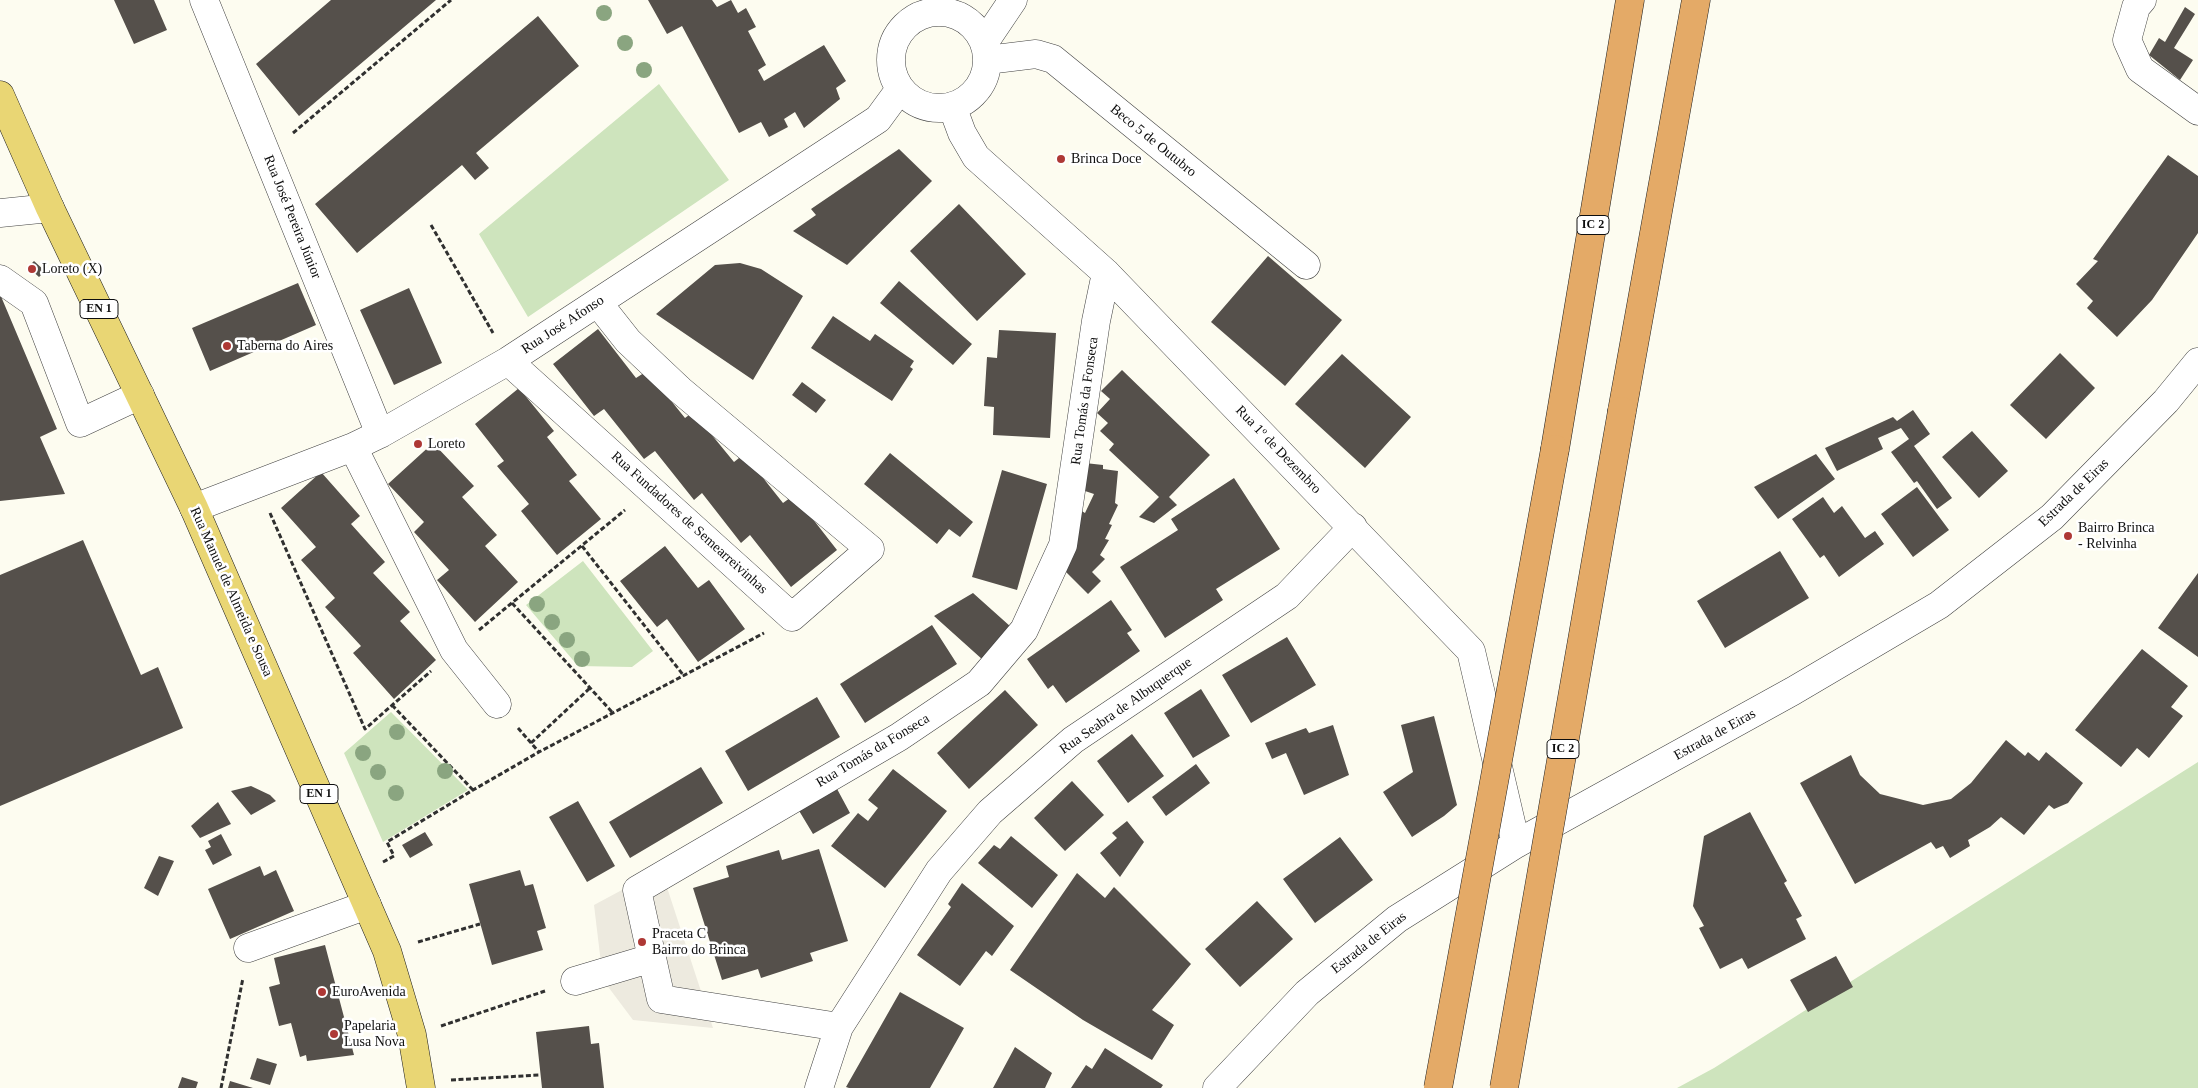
<!DOCTYPE html>
<html>
<head>
<meta charset="utf-8">
<style>
  body { margin:0 }
  canvas { display:block; background:#fdfcf0 }
</style>
</head>
<body>
<canvas width="2198" height="1088"></canvas>
<script>
const ctx = document.querySelector('canvas').getContext('2d');
ctx.lineJoin = 'round';
function fillPath(path, color) { ctx.fillStyle = color; ctx.fill(path, 'evenodd'); }
const shape = rows => new Path2D(rows.map(r => 'M' + r).join(''));
function stroke(path, color, width, dash) { ctx.strokeStyle = color; ctx.lineWidth = width; ctx.lineCap = dash ? 'butt' : 'round'; ctx.setLineDash(dash || []); ctx.stroke(path); }
function drawText(font, color, halo, rows, align = 'center') {
  ctx.font = font + ' Georgia,serif'; ctx.lineWidth = 5; ctx.setLineDash([]); ctx.textBaseline = 'middle'; ctx.strokeStyle = halo; ctx.fillStyle = color; for (const [text, x, y, turn = 0] of rows) {
    ctx.save(); ctx.translate(x, y); ctx.rotate((+turn || 0) * Math.PI / 180); ctx.textAlign = isNaN(turn) ? turn : align; if (halo) ctx.strokeText(text, 0, 0); ctx.fillText(text, 0, 0); ctx.restore();
  }
}
const green = shape([
  [659,84,729,180,528,317,479,234],
  [583,561,653,651,632,667,578,666,526,605],
  [391,712,468,790,383,842,344,753],
  [2198,762,2198,1088,1677,1088,1714,1068]
]);
const plaza = shape([
  [661,869,713,1028,633,1020,603,980,594,905]
]);
const building = shape([
  [114,0,154,0,167,30,134,44],
  [331,0,436,0,299,116,256,64],
  [648,0,712,0,717,7,731,0,738,13,746,8,756,27,748,31,766,65,758,70,764,81,824,45,846,81,836,88,840,99,804,128,795,112,784,119,788,127,769,137,761,122,739,133,682,26,667,34],
  [2185,7,2195,14,2174,48,2193,60,2180,80,2149,55,2159,38,2165,42],
  [538,16,579,66,476,153,489,168,475,180,462,165,357,253,315,204],
  [899,149,932,181,847,265,793,231,816,215,811,209],
  [2168,155,2198,176,2198,233,2152,300,2117,337,2087,308,2093,301,2076,284,2098,261,2093,259],
  [959,204,1026,274,977,321,910,251],
  [1268,256,1342,320,1285,386,1211,322],
  [34,261,45,271,39,277,28,267],
  [740,263,761,269,803,296,753,380,656,314,715,265],
  [899,281,972,344,953,365,880,303],
  [298,283,316,325,210,371,192,328],
  [409,288,442,363,394,385,360,310],
  [0,294,57,429,40,437,65,494,0,501],
  [833,316,870,341,875,334,914,361,910,367,913,369,892,401,811,348],
  [598,329,636,378,647,371,685,418,693,412,734,462,744,454,783,503,794,495,837,550,791,587,750,535,741,543,702,493,694,500,655,451,644,459,604,409,594,416,553,364],
  [999,330,1056,333,1050,438,993,435,994,407,984,406,987,357,997,358],
  [2060,353,2095,388,2046,439,2010,405],
  [1342,354,1411,417,1365,468,1295,404],
  [1122,370,1210,455,1169,497,1177,505,1154,523,1139,517,1159,497,1109,450,1114,444,1100,431,1108,423,1097,413,1110,399,1101,391],
  [802,382,826,400,816,413,792,395],
  [519,388,554,431,547,437,577,475,569,481,601,519,557,555,521,511,529,504,497,466,504,461,475,424],
  [1913,410,1930,434,1914,446,1952,498,1937,509,1917,481,1914,483,1891,452,1909,439,1901,428,1878,438,1883,449,1837,471,1825,448,1893,417,1897,421],
  [1972,431,2008,471,1979,498,1942,457],
  [433,443,474,486,462,497,497,535,485,546,518,582,475,622,437,580,449,570,414,532,424,522,388,484],
  [890,453,973,522,960,537,949,529,937,544,864,484],
  [1816,454,1835,479,1778,519,1754,487],
  [1085,463,1103,465,1103,469,1118,471,1115,503,1118,505,1109,524,1112,525,1105,539,1109,540,1100,555,1105,559,1092,572,1101,581,1088,594,1066,572,1076,540,1080,510,1085,513,1094,494,1082,490],
  [1002,470,1047,484,1017,590,972,577],
  [321,472,360,516,351,524,385,562,373,573,410,612,400,621,436,660,394,699,353,653,361,646,325,607,335,598,301,560,316,547,281,508],
  [1234,478,1280,549,1216,589,1223,600,1165,638,1120,567,1178,530,1171,519],
  [1917,487,1949,530,1913,557,1881,514],
  [1823,497,1834,513,1842,506,1865,538,1875,531,1884,544,1839,577,1824,555,1820,558,1792,519],
  [83,540,141,675,158,667,183,728,0,806,0,575],
  [665,546,698,588,709,580,745,629,698,662,667,619,657,627,620,581],
  [1780,551,1809,598,1725,648,1697,601],
  [2198,573,2198,657,2158,628],
  [973,593,1011,627,983,660,934,616],
  [1111,600,1132,630,1127,633,1140,651,1066,703,1053,685,1048,689,1027,659],
  [932,625,957,664,865,723,840,684],
  [1287,637,1316,685,1251,723,1222,675],
  [2142,649,2188,686,2171,707,2183,716,2149,758,2137,748,2121,767,2075,730],
  [1201,689,1230,736,1193,758,1164,713],
  [1005,690,1038,725,969,789,937,753],
  [817,697,840,737,748,791,725,751],
  [1434,716,1457,805,1444,816,1412,837,1383,792,1413,772,1401,725],
  [1333,725,1349,775,1304,795,1286,753,1272,759,1265,743,1306,728,1309,733],
  [1132,734,1164,776,1128,803,1097,761],
  [2006,740,2025,756,2028,752,2039,761,2046,752,2083,783,2068,803,2054,809,2049,805,2024,835,2001,817,1990,827,1968,840,1970,846,1950,858,1943,846,1936,849,1931,842,1855,884,1800,783,1851,755,1860,775,1880,794,1923,805,1951,799,1971,783],
  [1196,764,1210,783,1166,816,1152,797],
  [701,767,723,803,630,858,609,822],
  [893,769,947,811,885,888,831,846,858,813,868,821,878,808,868,800],
  [1072,781,1104,815,1065,851,1034,818],
  [251,786,270,795,276,801,251,815,231,791],
  [836,787,850,813,813,834,798,809],
  [578,801,615,866,587,882,549,817],
  [218,802,231,824,200,838,191,826],
  [1750,812,1787,881,1784,883,1802,916,1796,919,1806,939,1748,969,1742,958,1720,969,1699,928,1704,926,1693,906,1704,836],
  [1127,821,1144,842,1120,877,1100,853,1117,838,1112,833],
  [425,832,433,845,410,858,402,845],
  [221,834,232,855,213,865,205,850,211,847,208,841],
  [1011,836,1058,875,1032,908,978,863,994,845,1000,849],
  [1340,837,1373,880,1315,923,1283,879],
  [819,849,848,941,810,953,813,961,761,978,758,969,722,980,693,888,729,877,726,866,779,850,782,860],
  [159,856,174,861,158,896,144,888],
  [260,866,264,876,276,870,294,911,230,939,208,889],
  [520,870,525,886,533,884,546,928,537,931,543,950,492,965,469,884],
  [1077,873,1105,898,1114,887,1191,964,1152,1010,1174,1025,1152,1060,1083,1020,1010,970],
  [962,883,1014,926,992,956,986,951,960,986,917,955,951,907,948,904],
  [1257,901,1293,939,1240,987,1205,949],
  [325,945,354,1055,307,1061,306,1055,300,1057,291,1023,279,1026,269,987,280,984,274,958],
  [1836,956,1853,987,1808,1012,1790,980],
  [900,992,964,1028,930,1088,849,1088,846,1087],
  [589,1026,591,1044,599,1043,604,1088,542,1088,536,1032],
  [1015,1047,1052,1073,1045,1088,993,1088],
  [1105,1048,1163,1085,1161,1088,1071,1088,1086,1065,1092,1069],
  [257,1058,277,1064,270,1085,250,1079],
  [182,1077,198,1082,196,1088,178,1088],
  [230,1081,253,1088,228,1088]
]);
const path = shape([
  [293,133,451,0],
  [431,225,493,333],
  [270,513,365,729,431,671],
  [582,546,684,676],
  [512,603,613,713],
  [479,630,625,510],
  [392,705,473,790],
  [518,728,539,752],
  [531,743,590,688],
  [383,862,394,856,387,842,473,790,539,752,764,633],
  [418,942,480,924],
  [441,1026,545,991],
  [451,1080,540,1075],
  [221,1088,243,978]
]);
const minor = shape([
  [204,0,380,434],
  [2142,0,2136,7,2127,40,2140,69,2198,111],
  '891 60a48 48 0 1 1 96 0a48 48 0 1 1-96 0Z',
  [984,43,1013,0],
  [987,60,1036,54,1053,59,1306,265],
  [952,106,962,133,976,157,1106,273,1471,651,1516,844],
  [0,213,50,208],
  [0,279,34,303,80,423,140,395],
  [508,361,792,617,870,549,680,390,628,341,598,303],
  [353,447,454,650,497,704],
  [194,508,353,447,380,434,508,361,878,119,900,89],
  [248,948,367,905],
  [575,981,652,958],
  [839,1027,661,999,637,890,899,737,979,683,1024,630,1063,545,1096,321,1106,273],
  [819,1088,839,1027,939,871,990,812,1073,740,1287,596,1353,527],
  [1217,1088,1307,993,1397,919,1516,844,1793,691,1939,605,2052,517,2166,401,2198,362]
]);
const major = shape([
  [0,95,50,208,194,508,387,951,412,1035,421,1088]
]);
const highway = shape([
  [1622,411,1696,0],
  [1555,449,1630,0]
]);
const highwayBridge = shape([
  [1438,1088,1555,449],
  [1504,1088,1622,411]
]);
const trees = [
  [604,13],
  [625,43],
  [644,70],
  [537,604],
  [552,622],
  [567,640],
  [582,659],
  [397,732],
  [363,753],
  [445,771],
  [378,772],
  [396,793]
];
const markers = [
  [1061,159,5,"#ae3835"],
  [32,269,5,"#ae3835"],
  [227,346,5,"#ae3835"],
  [418,444,5,"#ae3835"],
  [2068,536,5,"#ae3835"],
  [642,942,5,"#ae3835"],
  [322,992,5,"#ae3835"],
  [334,1034,5,"#ae3835"]
];
const shields = [
  [1593,225,32],
  [99,309,38],
  [1563,749,32],
  [319,794,38]
];
const shieldNames = [
  ["IC 2",1593,225],
  ["EN 1",99,309],
  ["IC 2",1563,749],
  ["EN 1",319,794]
];
const streetNames = [
  ["Beco 5 de Outubro",1153,141,39],
  ["Rua José Pereira Júnior",292,217,68],
  ["Rua José Afonso",563,325,-33],
  ["Rua Tomás da Fonseca",1085,401,-82],
  ["Rua 1º de Dezembro",1278,450,46],
  ["Estrada de Eiras",2074,493,-44],
  ["Rua Fundadores de Semearreivinhas",689,523,42],
  ["Rua Manuel de Almeida e Sousa",231,592,66],
  ["Rua Seabra de Albuquerque",1126,706,-35],
  ["Estrada de Eiras",1715,735,-29],
  ["Rua Tomás da Fonseca",873,751,-31],
  ["Estrada de Eiras",1369,943,-38]
];
const poiNames = [
  ["Brinca Doce",1071,159],
  ["Loreto (X)",42,269],
  ["Taberna do Aires",237,346],
  ["Loreto",428,444],
  ["Bairro Brinca",2078,528],
  ["- Relvinha",2078,544],
  ["Praceta C",652,934],
  ["Bairro do Brinca",652,950],
  ["EuroAvenida",332,992],
  ["Papelaria",344,1026],
  ["Lusa Nova",344,1042]
];
fillPath(green, '#cee4bd');
fillPath(plaza, '#edeadf');
fillPath(building, '#55504b');
stroke(minor, '#414141', 29);
stroke(major, '#1f1f1f', 29);
stroke(highway, '#1f1f1f', 29);
stroke(path, '#303030', 3, [5, 2.5]);
stroke(minor, '#fff', 28);
stroke(major, '#e9d674', 28);
stroke(highway, '#e4aa67', 28);
stroke(highwayBridge, '#1f1f1f', 29, []);
stroke(highwayBridge, '#e4aa67', 28);
ctx.fillStyle = '#8aa580';
for (const [x, y] of trees) { ctx.beginPath(); ctx.arc(x, y, 8, 0, 2 * Math.PI); ctx.fill(); }
for (const [x, y, r, color] of markers) { const dot = new Path2D(); dot.arc(x, y, r, 0, 2 * Math.PI); ctx.fillStyle = color; ctx.fill(dot); stroke(dot, '#fff', 2); }
for (const [x, y, w] of shields) { const box = new Path2D(); box.roundRect(x - w / 2, y - 9.5, w, 19, 4); ctx.fillStyle = '#fff'; ctx.fill(box); stroke(box, '#0e0e0e', 1); }
drawText('bold 12px', '#0e0e0e', null, shieldNames);
drawText('14px', '#0e0e0e', '#fff', streetNames);
drawText('14px', '#0e0e0e', '#fff', poiNames, 'left');
</script>
</body>
</html>
